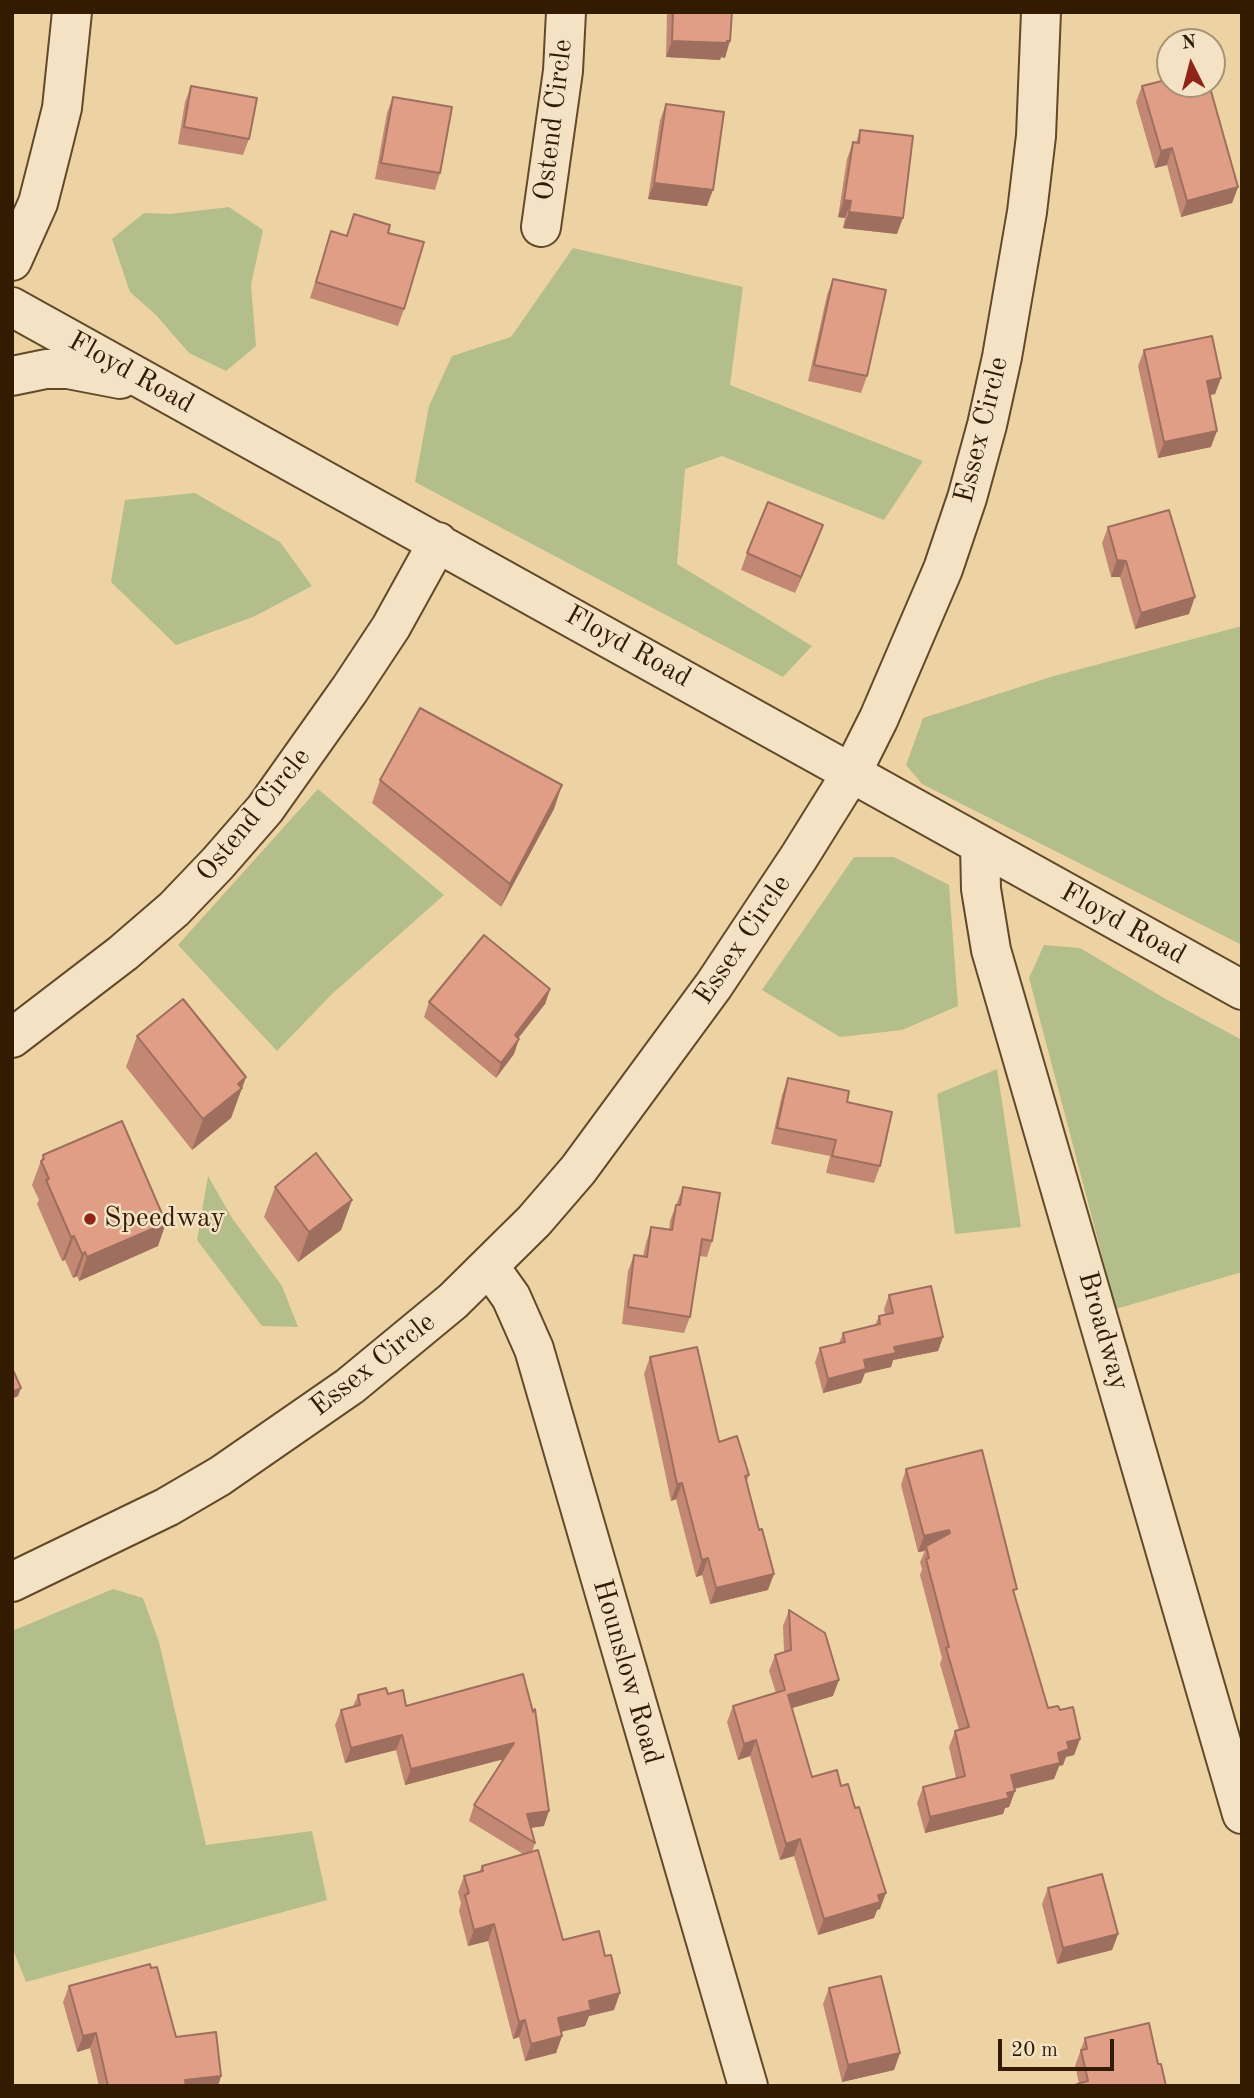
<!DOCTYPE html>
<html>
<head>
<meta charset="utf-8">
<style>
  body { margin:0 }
  #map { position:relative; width:1254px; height:2098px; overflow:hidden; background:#edd3a3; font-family:"Old Standard TT",serif }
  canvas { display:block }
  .frame { position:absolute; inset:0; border:14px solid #321b00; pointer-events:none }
  .north { position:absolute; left:1156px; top:28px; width:70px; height:70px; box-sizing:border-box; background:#f3e2c3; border:2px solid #a69275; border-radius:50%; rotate:354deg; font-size:19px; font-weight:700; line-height:28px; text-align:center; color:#321b00 }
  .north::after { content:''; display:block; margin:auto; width:24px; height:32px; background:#8f2418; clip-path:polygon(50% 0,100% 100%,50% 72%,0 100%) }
  .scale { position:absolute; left:998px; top:2039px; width:116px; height:32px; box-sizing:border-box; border:4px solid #321b00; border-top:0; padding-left:9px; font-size:21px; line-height:24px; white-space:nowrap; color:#321b00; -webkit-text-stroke:5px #f3e2c3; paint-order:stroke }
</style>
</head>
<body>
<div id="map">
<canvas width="1254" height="2098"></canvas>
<div class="frame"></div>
<div class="north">N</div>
<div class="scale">20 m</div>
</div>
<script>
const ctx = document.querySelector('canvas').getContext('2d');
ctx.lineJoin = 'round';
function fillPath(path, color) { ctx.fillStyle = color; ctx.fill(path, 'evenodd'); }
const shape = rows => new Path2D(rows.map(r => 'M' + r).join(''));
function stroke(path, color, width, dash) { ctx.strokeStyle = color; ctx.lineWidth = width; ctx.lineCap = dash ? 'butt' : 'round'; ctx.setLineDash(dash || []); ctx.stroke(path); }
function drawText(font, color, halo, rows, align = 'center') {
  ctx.font = font + ' "Old Standard TT",serif'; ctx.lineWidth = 5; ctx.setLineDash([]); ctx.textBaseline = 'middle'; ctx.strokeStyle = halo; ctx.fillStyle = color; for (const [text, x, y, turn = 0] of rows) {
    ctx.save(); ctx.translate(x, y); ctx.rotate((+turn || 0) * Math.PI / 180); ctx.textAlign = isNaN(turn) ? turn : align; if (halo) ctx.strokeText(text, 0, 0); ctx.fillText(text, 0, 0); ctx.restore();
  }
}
const green = shape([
  [229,207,263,230,251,285,256,346,226,371,189,353,156,315,130,292,112,239,144,213,170,214],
  [573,248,743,287,730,385,923,461,884,520,722,456,685,469,677,564,812,646,783,677,415,482,429,406,452,356,511,337],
  [195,493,280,542,312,586,253,617,176,645,111,582,125,500],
  [1242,626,1242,945,922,784,906,765,923,718,1054,676],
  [318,789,444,895,332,994,277,1051,178,945],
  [854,857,894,857,949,885,958,1006,902,1030,840,1037,762,990],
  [1044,945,1080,948,1164,998,1242,1040,1242,1272,1116,1309,1029,978],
  [997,1069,1021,1227,955,1234,937,1094],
  [208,1176,232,1218,282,1286,298,1327,262,1326,197,1240],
  [113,1589,143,1598,159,1642,206,1845,312,1831,327,1900,26,1982,12,1947,12,1631]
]);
const minor = shape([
  [541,227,563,71,566,12],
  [12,261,38,203,50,156,62,108,72,12],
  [12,307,1242,990],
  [12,376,46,369,68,369,120,379],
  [980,845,981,889,991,950,1242,1814],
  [12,1038,123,953,174,909,218,863,265,809,350,689,391,627,438,542],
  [489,1266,511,1297,534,1349,748,2086],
  [12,1582,167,1507,220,1476,350,1386,453,1301,534,1221,578,1170,714,985,799,857,852,772,879,718,943,569,967,498,987,425,1002,357,1027,212,1036,136,1041,12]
]);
const wall = shape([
  [667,12,732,12,725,58,721,57,720,60,666,57],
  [191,86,249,139,243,155,178,144,185,102],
  [1142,86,1238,187,1232,203,1181,217,1167,165,1155,168,1136,102],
  [393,97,440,173,435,190,375,179,387,113],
  [666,104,707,206,648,199,660,120],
  [860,130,897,234,843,228,845,218,838,217,847,159,853,142,856,143],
  [354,214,388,233,404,309,398,326,310,298,331,231,346,236],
  [833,279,867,376,861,393,808,381,827,295],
  [1144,350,1221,378,1215,394,1210,395,1211,447,1158,458,1138,366],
  [823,525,795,593,741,570,747,553],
  [1108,527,1189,614,1135,629,1120,577,1111,577,1102,543],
  [380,780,554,809,501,907,372,803],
  [550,989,545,1004,518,1038,514,1054,496,1078,424,1017,429,1002],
  [137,1036,246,1077,231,1118,192,1150,126,1067],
  [788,1078,847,1102,880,1166,874,1183,826,1173,830,1156,771,1144,782,1095],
  [43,1155,158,1246,79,1281,77,1276,73,1278,65,1260,62,1261,37,1204,39,1200,32,1185],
  [275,1187,352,1200,341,1230,298,1262,264,1217],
  [683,1187,712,1241,707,1257,700,1256,690,1317,684,1333,622,1324,628,1271,634,1255,643,1256,646,1243,651,1227,669,1230,670,1221],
  [889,1295,943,1337,938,1351,893,1360,891,1367,865,1373,861,1383,823,1393,815,1362,820,1348,839,1343,843,1333,875,1325,879,1316,885,1314,884,1309],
  [650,1357,719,1442,749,1475,747,1481,768,1590,710,1604,702,1575,696,1577,676,1499,671,1501,644,1374],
  [906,1469,1015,1596,1048,1708,1060,1710,1080,1739,1074,1755,1066,1757,1063,1765,1059,1766,1054,1779,1014,1789,1015,1791,1009,1807,1005,1808,1003,1814,925,1833,917,1803,923,1787,956,1778,949,1747,955,1731,959,1730,940,1664,942,1658,920,1575,922,1569,920,1562,925,1551,918,1552,901,1485],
  [789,1610,833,1696,792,1708,812,1777,841,1786,880,1909,877,1910,874,1918,818,1935,794,1856,780,1860,750,1756,738,1760,727,1722,733,1706,776,1693,769,1671,775,1655,784,1652,783,1626],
  [523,1674,544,1826,531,1828,535,1843,532,1852,563,1940,614,2010,589,2016,585,2026,561,2032,562,2036,556,2053,525,2061,519,2037,513,2039,488,1941,468,1946,459,1911,461,1903,458,1892,464,1876,479,1872,482,1866,523,1854,469,1821,474,1805,503,1759,405,1785,396,1750,345,1763,335,1725,341,1710,353,1706,358,1695,388,1694,406,1706],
  [1048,1888,1118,1934,1112,1950,1057,1964,1042,1904],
  [151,1968,176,2037,221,2076,218,2086,99,2086,90,2048,77,2052,63,2002,69,1986],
  [829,1988,900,2053,894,2070,842,2082,823,2004],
  [1085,2038,1158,2064,1166,2086,1076,2086,1077,2084,1079,2083,1075,2066]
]);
const shadedWall = shape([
  [672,41,730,41,725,58,721,57,720,60,666,57],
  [1172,148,1167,165,1155,168,1161,151],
  [654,183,713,190,707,206,648,199],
  [1238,187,1232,203,1181,217,1187,201],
  [844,200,851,201,845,218,838,217],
  [849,212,903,218,897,234,843,228],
  [1221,378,1215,394,1201,397,1207,381],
  [1217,431,1211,447,1158,458,1164,442],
  [823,525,817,542,795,593,801,577],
  [1117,560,1126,561,1120,577,1111,577],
  [1195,597,1189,614,1135,629,1141,613],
  [562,785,554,809,501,907,510,884],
  [550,989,545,1004,509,1050,515,1035],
  [519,1039,514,1054,496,1078,501,1063],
  [246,1077,231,1118,192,1150,203,1119,238,1084],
  [352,1200,341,1230,298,1262,309,1232],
  [166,1223,158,1246,79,1281,87,1257],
  [74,1236,65,1260,62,1261,71,1237],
  [85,1252,77,1276,73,1278,82,1254],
  [943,1337,938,1351,893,1360,891,1367,865,1373,861,1383,823,1393,828,1379,864,1360,894,1347],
  [21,1388,18,1396,12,1399,12,1392],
  [682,1483,676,1499,671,1501,677,1484],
  [949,1530,943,1546,926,1546,925,1551,918,1552,924,1536],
  [708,1558,702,1575,696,1577,702,1560],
  [774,1574,768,1590,710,1604,716,1588],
  [839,1680,833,1696,782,1711,788,1695],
  [402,1735,396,1750,345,1763,351,1748],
  [1080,1739,1074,1755,1066,1757,1063,1765,1059,1766,1054,1779,1005,1791,1011,1775,1058,1753,1067,1742],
  [756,1740,750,1756,738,1760,744,1744],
  [514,1743,508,1758,405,1785,411,1769],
  [1015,1791,1009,1807,1005,1808,1003,1814,925,1833,930,1817],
  [549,1811,544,1826,521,1829,527,1814],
  [800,1839,794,1856,780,1860,786,1844],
  [886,1893,880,1909,877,1910,874,1918,818,1935,824,1919,878,1895],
  [494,1924,488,1941,468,1946,474,1930],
  [1118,1934,1112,1950,1057,1964,1063,1948],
  [620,1993,614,2010,589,2016,585,2026,552,2034,558,2018,589,2001],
  [525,2020,519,2037,513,2039,519,2022],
  [96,2033,90,2048,77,2052,83,2036],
  [562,2036,556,2053,525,2061,531,2044],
  [900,2053,894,2070,842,2082,848,2065],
  [221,2076,218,2086,183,2086,185,2080]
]);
const building = shape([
  [673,12,732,12,730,41,727,41,726,43,672,41,673,12],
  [1170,79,1170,84,1209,84,1238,187,1187,201,1172,148,1161,151,1142,86,1170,79],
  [191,86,257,98,249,139,184,127,191,86],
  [393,97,452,107,440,173,381,163,393,97],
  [666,104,724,112,713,190,654,183,666,104],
  [860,130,913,136,903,218,849,212,851,201,844,200,853,142,859,143,860,130],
  [354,214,390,225,388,233,424,242,404,309,316,282,331,231,347,236,354,214],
  [833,279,886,290,867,376,814,365,833,279],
  [1212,336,1221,378,1207,381,1217,431,1164,442,1144,350,1212,336],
  [768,502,823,525,801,577,747,553,768,502],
  [1169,510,1195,597,1141,613,1126,561,1117,560,1108,527,1169,510],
  [420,708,562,785,510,884,380,780,420,708],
  [484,935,550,989,515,1035,519,1039,501,1063,429,1002,484,935],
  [183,999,246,1077,238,1084,242,1088,203,1119,137,1036,183,999],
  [788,1078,849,1091,847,1102,892,1112,880,1166,832,1156,836,1140,777,1128,788,1078],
  [122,1121,166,1223,87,1257,85,1252,82,1254,74,1236,71,1237,46,1180,49,1179,41,1161,44,1159,43,1155,122,1121],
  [316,1153,352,1200,309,1232,275,1187,316,1153],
  [683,1187,720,1193,712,1241,702,1239,690,1317,628,1307,634,1255,647,1257,651,1227,672,1230,676,1205,680,1205,683,1187],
  [931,1286,943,1337,894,1347,896,1353,864,1360,866,1369,828,1379,820,1348,845,1342,843,1333,880,1324,879,1316,893,1313,889,1295,931,1286],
  [697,1347,719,1442,737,1436,749,1475,745,1476,759,1530,762,1529,774,1574,716,1588,708,1558,702,1560,682,1483,677,1484,650,1357,697,1347],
  [12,1368,21,1388,12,1392,12,1368],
  [982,1450,1017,1589,1013,1590,1048,1708,1058,1706,1060,1710,1073,1707,1080,1739,1067,1742,1069,1749,1058,1753,1060,1763,1011,1775,1015,1791,1007,1793,1009,1798,930,1817,923,1787,965,1776,955,1731,969,1727,946,1648,949,1647,926,1559,929,1558,926,1546,950,1533,949,1530,924,1536,906,1469,982,1450],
  [789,1610,825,1633,839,1680,788,1695,812,1777,837,1770,841,1786,848,1784,855,1808,859,1807,886,1893,878,1895,880,1902,824,1919,800,1839,786,1844,756,1740,744,1744,733,1706,785,1690,775,1655,791,1650,789,1610],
  [523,1674,533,1712,535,1709,549,1811,527,1814,535,1843,474,1805,514,1743,411,1769,402,1735,351,1748,341,1710,360,1705,358,1695,386,1688,388,1694,403,1690,406,1706,523,1674],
  [538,1850,563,1940,599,1931,605,1956,611,1955,620,1993,589,2001,591,2010,558,2018,562,2036,531,2044,525,2020,519,2022,494,1924,474,1930,465,1895,469,1893,464,1876,483,1871,482,1866,538,1850],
  [1102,1874,1118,1934,1063,1948,1048,1888,1102,1874],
  [150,1964,151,1968,157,1967,176,2037,216,2032,221,2076,185,2080,186,2086,108,2086,96,2033,83,2036,69,1986,150,1964],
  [881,1976,900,2053,848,2065,829,1988,881,1976],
  [1149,2023,1158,2064,1161,2064,1166,2086,1077,2086,1077,2084,1088,2081,1081,2050,1087,2049,1085,2038,1149,2023]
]);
const markers = [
  [90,1219,7,"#8f2418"]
];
const streetNames = [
  ["Ostend Circle",554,120,-83],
  ["Floyd Road",131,373,29],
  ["Essex Circle",982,430,-76],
  ["Floyd Road",628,647,29],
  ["Ostend Circle",254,815,-51],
  ["Floyd Road",1123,924,29],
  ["Essex Circle",743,940,-56],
  ["Broadway",1103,1331,74],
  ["Essex Circle",373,1365,-38],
  ["Hounslow Road",627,1672,74]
];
const poiNames = [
  ["Speedway",104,1219]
];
fillPath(green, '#b3be8a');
stroke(minor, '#614929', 42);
stroke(minor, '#f3e2c3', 38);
fillPath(wall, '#c28874');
fillPath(shadedWall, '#9e6f5e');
fillPath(building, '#e19e87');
stroke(building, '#9e6f5e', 2);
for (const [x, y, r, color] of markers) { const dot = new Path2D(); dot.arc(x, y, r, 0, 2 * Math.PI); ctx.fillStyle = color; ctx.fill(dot); stroke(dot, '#f3e2c3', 2.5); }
drawText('28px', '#321b00', '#f3e2c3', streetNames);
drawText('28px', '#321b00', '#f3e2c3', poiNames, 'left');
</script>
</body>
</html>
